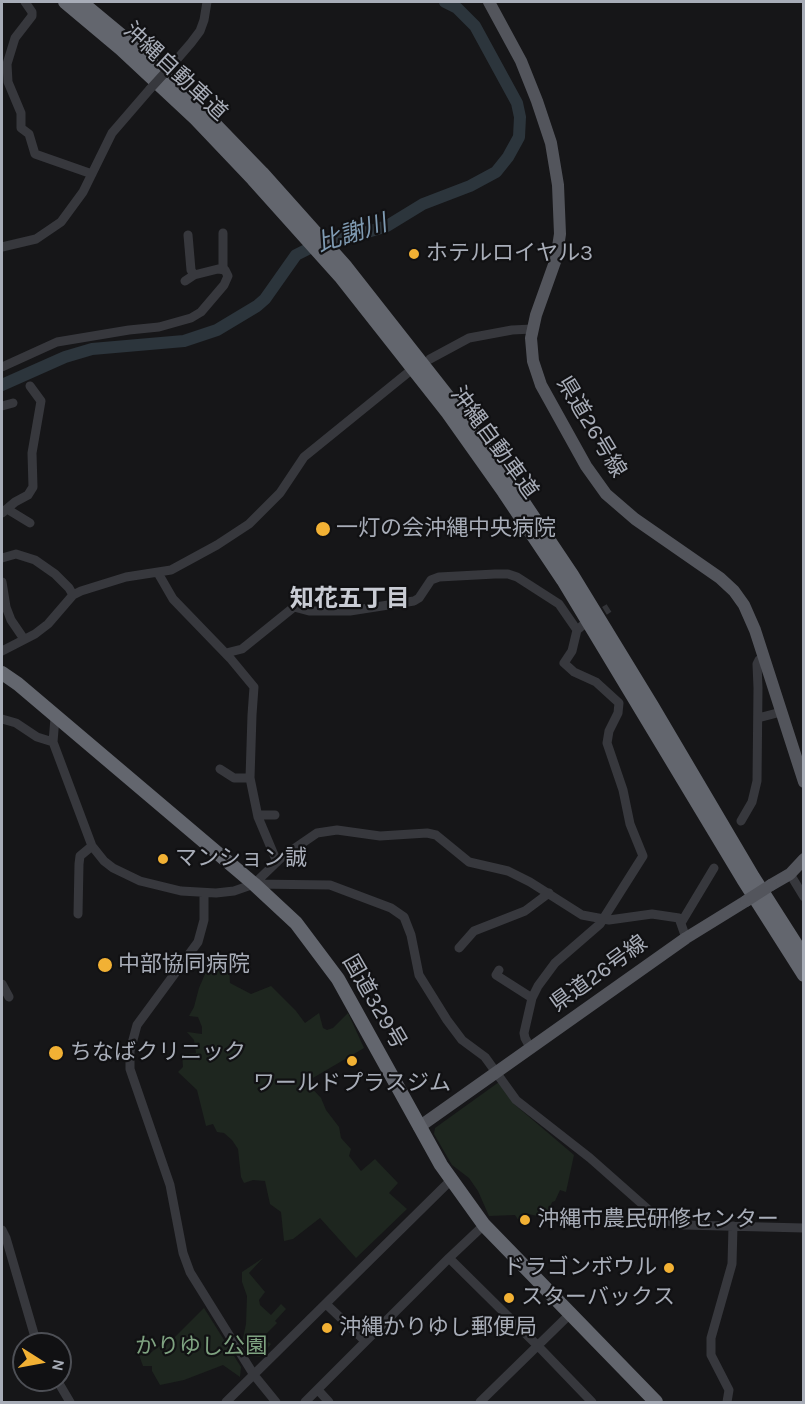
<!DOCTYPE html>
<html>
<head>
<meta charset="utf-8">
<style>
  body { margin:0 }
  #map { position:relative; width:805px; height:1404px; overflow:hidden; background:#161618; font-family:Karla,sans-serif }
  canvas { display:block }
  .frame { position:absolute; inset:0; border:3px solid #a8adb8; pointer-events:none }
  .north { position:absolute; left:12px; top:1332px; width:60px; height:60px; box-sizing:border-box; background:#111113; border:2px solid #4d4f55; border-radius:50%; rotate:101deg; font-size:16px; font-weight:700; line-height:24px; text-align:center; color:#a8adb8 }
  .north::after { content:''; display:block; margin:auto; width:21px; height:27px; background:#f2b134; clip-path:polygon(50% 0,100% 100%,50% 72%,0 100%) }
</style>
</head>
<body>
<div id="map">
<canvas width="805" height="1404"></canvas>
<div class="frame"></div>
<div class="north">N</div>
</div>
<script>
const ctx = document.querySelector('canvas').getContext('2d');
ctx.lineJoin = 'round';
function fillPath(path, color) { ctx.fillStyle = color; ctx.fill(path, 'evenodd'); }
const shape = rows => new Path2D(rows.map(r => 'M' + r).join(''));
function stroke(path, color, width, dash) { ctx.strokeStyle = color; ctx.lineWidth = width; ctx.lineCap = dash ? 'butt' : 'round'; ctx.setLineDash(dash || []); ctx.stroke(path); }
function drawText(font, color, halo, rows, align = 'center') {
  ctx.font = font + ' Karla,"Noto Sans JP",sans-serif'; ctx.lineWidth = 4.5; ctx.setLineDash([]); ctx.textBaseline = 'middle'; ctx.strokeStyle = halo; ctx.fillStyle = color; for (const [text, x, y, turn = 0] of rows) {
    ctx.save(); ctx.translate(x, y); ctx.rotate((+turn || 0) * Math.PI / 180); ctx.textAlign = isNaN(turn) ? turn : align; if (halo) ctx.strokeText(text, 0, 0); ctx.fillText(text, 0, 0); ctx.restore();
  }
}
const green = shape([
  [195,948,191,961,229,966,230,983,251,994,271,986,296,1011,305,1023,319,1013,323,1028,327,1030,333,1028,348,1013,364,1048,306,1082,321,1098,326,1110,339,1127,341,1138,351,1149,349,1156,361,1171,375,1159,398,1183,389,1193,407,1209,356,1258,320,1218,293,1239,284,1241,281,1212,270,1204,265,1181,253,1180,244,1183,241,1177,238,1149,232,1140,224,1133,217,1132,213,1124,206,1126,197,1090,178,1072,183,1067,182,1054,196,1053,194,1040,187,1032,202,1034,202,1027,198,1017,189,1016,194,1007,199,988,205,974,182,965],
  [499,1082,514,1104,574,1155,566,1192,560,1190,555,1201,552,1202,546,1218,524,1213,519,1221,515,1215,489,1216,478,1191,469,1178,452,1165,434,1134,435,1128],
  [263,1258,249,1273,265,1292,259,1300,260,1305,271,1315,281,1304,286,1309,275,1321,277,1323,262,1338,271,1344,260,1357,250,1356,239,1340,243,1338,246,1324,247,1296,242,1282,242,1272],
  [204,1308,241,1367,240,1377,223,1365,184,1380,160,1385,152,1371,152,1366,143,1366,139,1355,144,1352,148,1355,159,1346,165,1347]
]);
const river = shape([
  [2,385,65,357,92,349,184,341,217,330,257,306,265,299,296,255,322,242,351,237,387,226,423,204,470,186,496,172,508,157,519,137,520,117,517,103,475,26,457,8,445,2]
]);
const minorTunnel = shape([
  [593,618,609,608]
]);
const minor = shape([
  [25,2,32,12,32,16,15,38,7,64,8,82,21,113,21,128,29,134,35,154,92,174],
  [172,65,191,43,200,31,204,20,207,2],
  [223,233,223,269],
  [188,235,191,270,194,275],
  [2,247,36,239,61,222,83,192,112,133,150,89],
  [430,359,469,338,512,330,532,329],
  [2,367,57,342,129,330,159,327,191,318,201,312,224,285,228,276,225,270,218,269,194,275,185,281],
  [2,406,13,403],
  [7,509,30,523],
  [2,513,15,502,28,495,33,487,32,453,41,401,30,386],
  [2,558,16,554,35,560,55,574,69,588,73,595],
  [158,573,173,599,230,658,254,687,252,715,250,778,258,817,277,862],
  [2,582,6,607,11,620,24,639],
  [2,651,35,634,48,624,73,595,81,591,126,577,171,570,217,545,249,524,280,493,304,457,410,371],
  [226,653,242,649,294,607,309,611,350,611,414,601,419,598,431,580,439,577,495,574,508,574,517,577,559,604,577,630],
  [55,718,53,742,92,846,104,861,113,868,140,881,181,891,216,893,234,891,254,884,282,857,317,833,337,830,380,836,427,833,436,835,469,862,508,871,530,882,582,915,609,920,652,914,679,918,686,938],
  [758,718,781,712],
  [2,719,16,723,37,737,53,742],
  [220,769,234,778,250,778],
  [258,815,275,815],
  [741,821,752,802,757,781,758,688,757,664,759,660,763,658],
  [790,874,804,897],
  [254,884,330,885,391,908,404,917,411,935,419,975,447,1020,462,1040,485,1057,516,1100,590,1158,659,1219,683,1225,804,1228],
  [204,893,204,920,198,942,137,1025,130,1051,130,1069,170,1185,183,1253,190,1272,254,1375,276,1402],
  [78,914,79,864,80,856,92,846],
  [681,923,714,868],
  [459,948,474,931,525,911,549,893],
  [499,970,496,975,532,998],
  [2,984,9,997],
  [531,1049,525,1038,524,1033,532,998,538,986,555,963,600,924,643,856,630,824,623,790,607,743,609,731,618,713,619,703,596,682,574,672,564,663,572,651,577,630,583,625],
  [2,1230,6,1238,37,1344],
  [449,1258,538,1346,592,1402],
  [326,1304,365,1341],
  [57,1380,70,1402],
  [318,1390,329,1402],
  [226,1402,451,1180],
  [305,1402,449,1258,484,1225],
  [480,1402,569,1315],
  [727,1402,729,1390,711,1355,711,1338,732,1264,733,1226]
]);
const major = shape([
  [489,2,521,61,537,101,551,143,558,185,560,234,558,247,556,259,536,315,531,338,533,361,541,385,586,466,606,494,635,519,720,578,734,591,744,605,755,630,804,782],
  [771,885,790,874,804,859],
  [419,1127,686,938,746,901]
]);
const highway = shape([
  [65,2,121,49,196,119,253,179,340,276,448,413,504,492,563,580,743,879,804,975],
  [81,2,129,42,203,112,262,173,346,267,456,407,513,487,572,575,652,706,753,877,804,957],
  [2,673,18,684,254,884,296,923,338,979,441,1165,484,1225,656,1402]
]);
const minorBridge = shape([
  [150,89,172,65]
]);
const majorBridge = shape([
  [746,901,771,885]
]);
const markers = [
  [414,254,6,"#f2b134"],
  [323,529,8,"#f2b134"],
  [163,859,6,"#f2b134"],
  [105,965,8,"#f2b134"],
  [56,1053,8,"#f2b134"],
  [352,1061,6,"#f2b134"],
  [525,1220,6,"#f2b134"],
  [669,1268,6,"#f2b134"],
  [509,1298,6,"#f2b134"],
  [327,1328,6,"#f2b134"]
];
const streetNames = [
  ["沖縄自動車道",175,72,43],
  ["県道26号線",591,427,59],
  ["沖縄自動車道",494,443,54],
  ["県道26号線",599,974,-36],
  ["国道329号",374,1002,60]
];
const poiNames = [
  ["ホテルロイヤル3",426,254],
  ["一灯の会沖縄中央病院",336,529],
  ["マンション誠",175,859],
  ["中部協同病院",118,965],
  ["ちなばクリニック",70,1053],
  ["ワールドプラスジム",352,1084,"center"],
  ["沖縄市農民研修センター",537,1220],
  ["ドラゴンボウル",657,1268,"right"],
  ["スターバックス",521,1298],
  ["沖縄かりゆし郵便局",339,1328]
];
const parkNames = [
  ["かりゆし公園",201,1347]
];
const waterNames = [
  ["比謝川",352,234,-18]
];
const neighbourhoodNames = [
  ["知花五丁目",350,599]
];
fillPath(green, '#1e261f');
stroke(river, '#2c353c', 12);
stroke(minorTunnel, '#333438', 9, [9, 4.5]);
stroke(minor, '#37383d', 9);
stroke(major, '#53555c', 12);
stroke(highway, '#63666e', 14);
stroke(minorBridge, '#37383d', 9);
stroke(majorBridge, '#53555c', 12);
for (const [x, y, r, color] of markers) { const dot = new Path2D(); dot.arc(x, y, r, 0, 2 * Math.PI); ctx.fillStyle = color; ctx.fill(dot); stroke(dot, '#111113', 2); }
drawText('22px', '#a8adb8', '#111113', streetNames);
drawText('22px', '#a8adb8', '#111113', poiNames, 'left');
drawText('22px', '#7fa381', '#111113', parkNames);
drawText('italic 24px', '#7f9bb3', '#111113', waterNames);
drawText('bold 24px', '#c9ccd4', '#111113', neighbourhoodNames);
</script>
</body>
</html>
